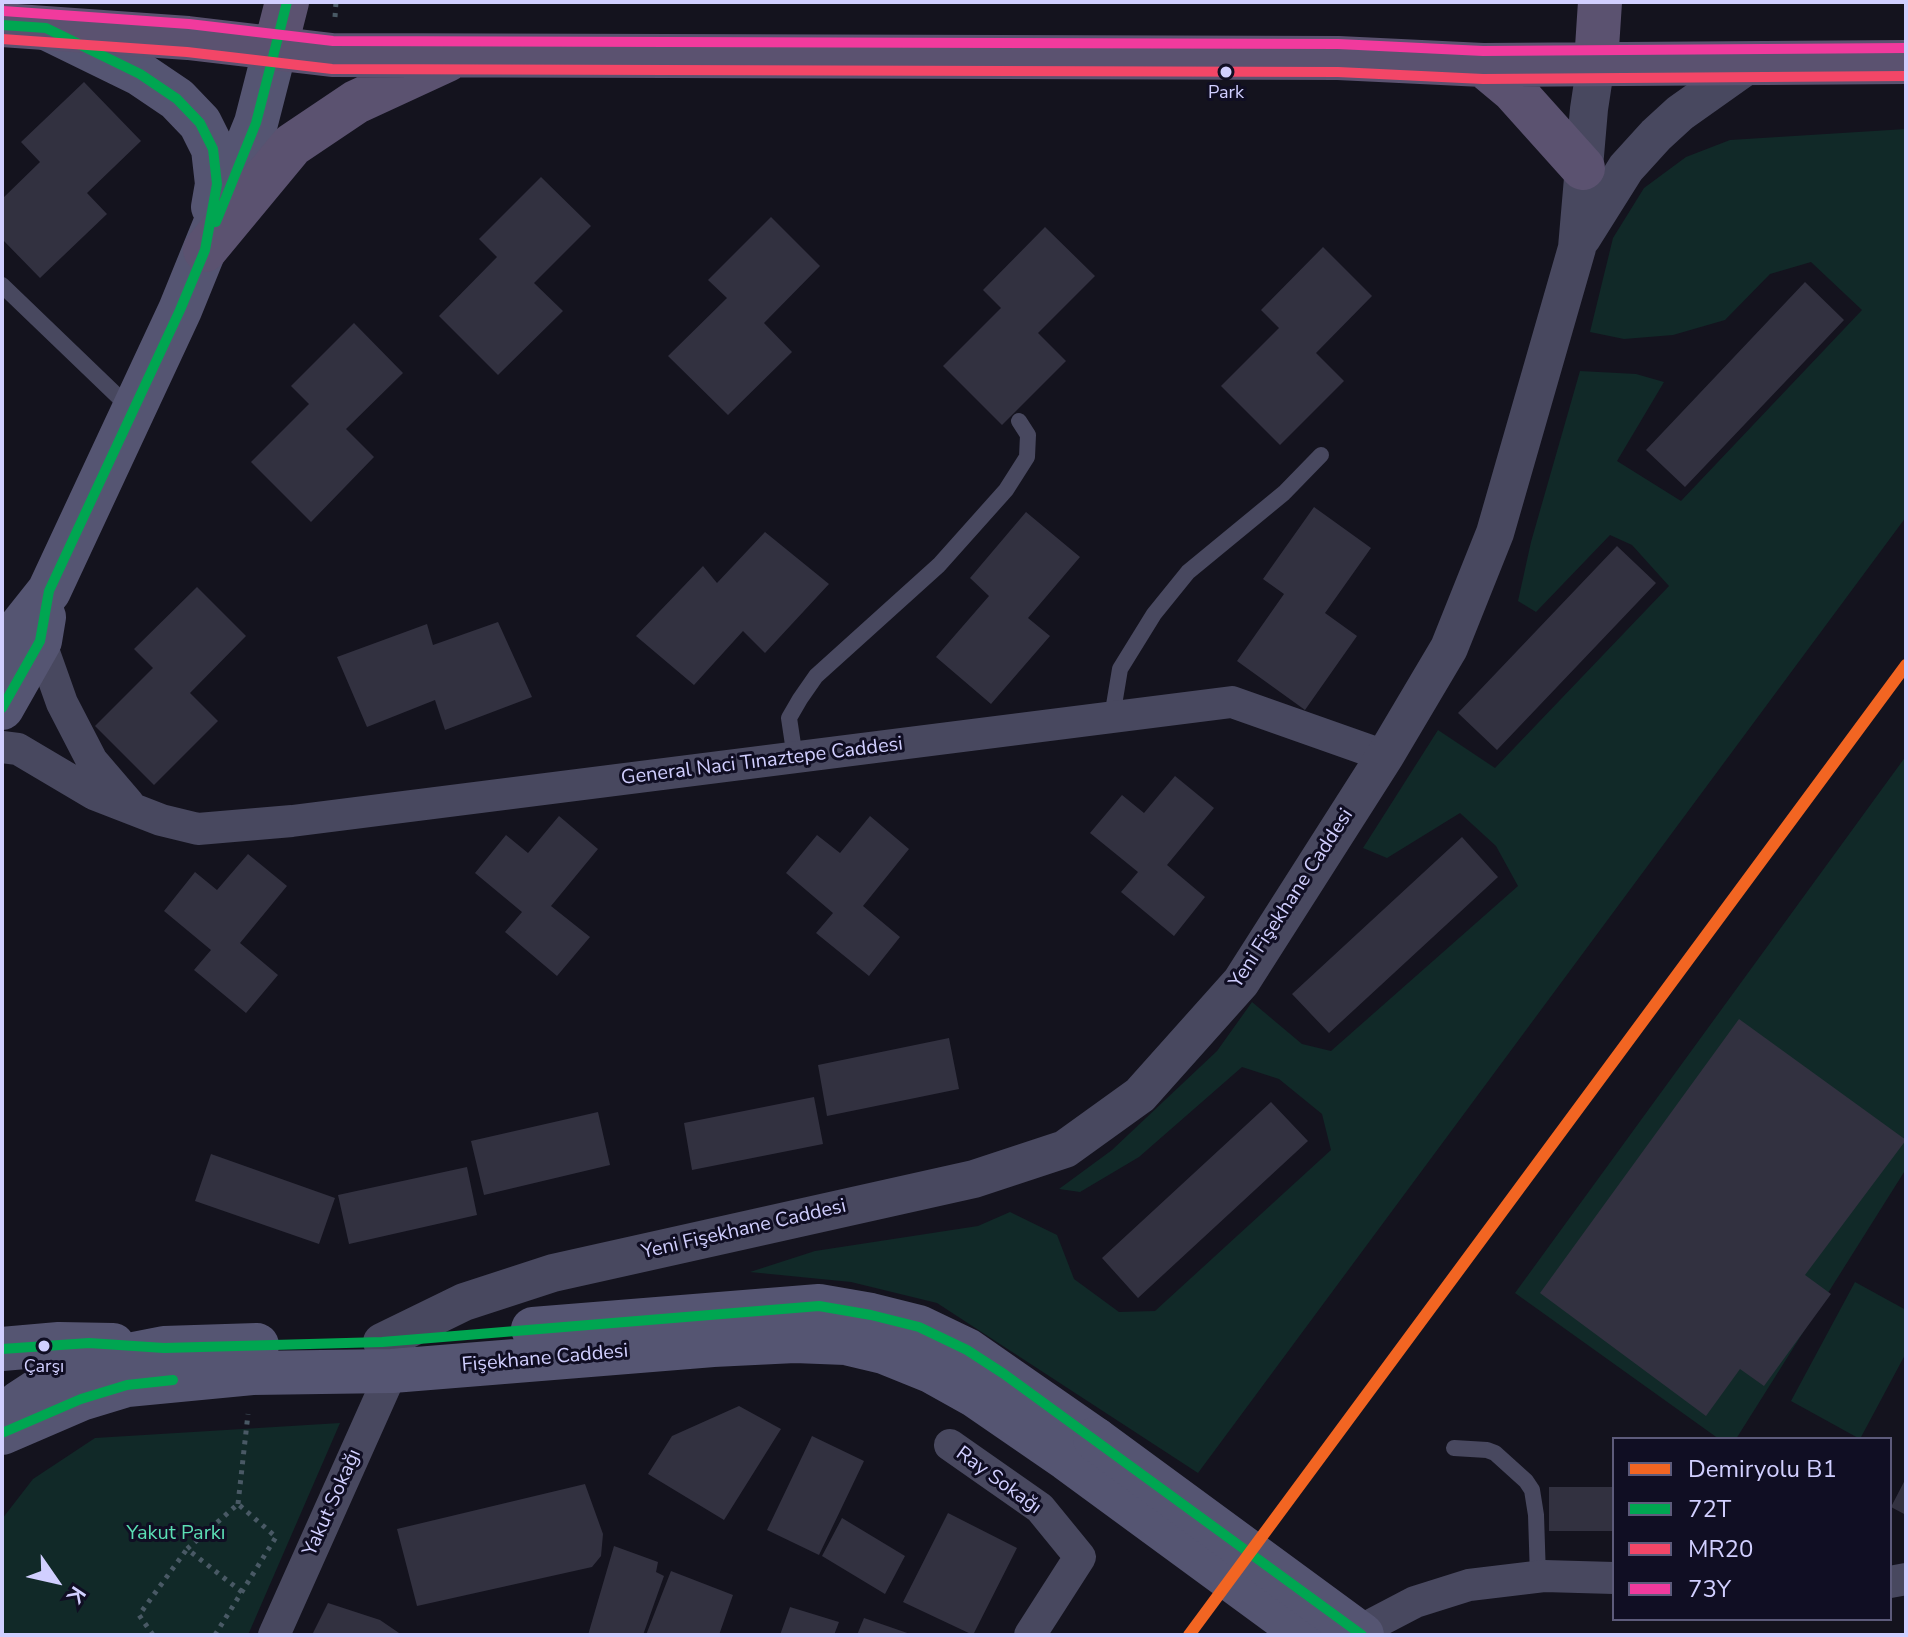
<!DOCTYPE html>
<html>
<head>
<meta charset="utf-8">
<style>
  body { margin:0 }
  #map { position:relative; width:1908px; height:1637px; overflow:hidden; background:#14131e; font-family:"Nunito Sans",sans-serif }
  canvas { display:block }
  .frame { position:absolute; inset:0; border:4px solid #d1cfff; pointer-events:none }
  .legend { position:absolute; left:1612px; top:1437px; width:280px; height:184px; box-sizing:border-box; background:#100e23; border:2px solid #5d5b7b; margin:0; padding:10px 14px; list-style:none; font-size:24px; color:#d1cfff }
  .legend li { display:flex; align-items:center; gap:16px; height:40px }
  .legend b { width:40px; border:2px solid #5d5b7b }
  .north { position:absolute; left:16px; top:1541px; width:80px; height:80px; -webkit-text-stroke:6px #100e23; paint-order:stroke; rotate:124deg; font-size:22px; font-weight:700; line-height:32px; text-align:center; color:#d1cfff }
  .north::after { content:''; display:block; margin:auto; width:28px; height:36px; background:#d1cfff; clip-path:polygon(50% 0,100% 100%,50% 72%,0 100%) }
</style>
</head>
<body>
<div id="map">
<canvas width="1908" height="1637"></canvas>
<div class="frame"></div>
<ul class="legend">
<li><b style="height:10px;background:#f26522"></b>Demiryolu B1</li>
<li><b style="height:10px;background:#00a651"></b>72T</li>
<li><b style="height:10px;background:#f34667"></b>MR20</li>
<li><b style="height:10px;background:#f13a9d"></b>73Y</li>
</ul>
<div class="north">K</div>
</div>
<script>
const ctx = document.querySelector('canvas').getContext('2d');
ctx.lineJoin = 'round';
function fillPath(path, color) { ctx.fillStyle = color; ctx.fill(path, 'evenodd'); }
const shape = rows => new Path2D(rows.map(r => 'M' + r).join(''));
function stroke(path, color, width, dash) { ctx.strokeStyle = color; ctx.lineWidth = width; ctx.lineCap = dash ? 'butt' : 'round'; ctx.setLineDash(dash || []); ctx.stroke(path); }
function drawText(font, color, halo, rows, align = 'center') {
  ctx.font = font + ' "Nunito Sans",sans-serif'; ctx.lineWidth = 6; ctx.setLineDash([]); ctx.textBaseline = 'middle'; ctx.strokeStyle = halo; ctx.fillStyle = color; for (const [text, x, y, turn = 0] of rows) {
    ctx.save(); ctx.translate(x, y); ctx.rotate((+turn || 0) * Math.PI / 180); ctx.textAlign = isNaN(turn) ? turn : align; if (halo) ctx.strokeText(text, 0, 0); ctx.fillText(text, 0, 0); ctx.restore();
  }
}
const green = shape([
  [1906,129,1906,517,1198,1473,937,1303,851,1282,750,1272,815,1251,978,1226,1010,1212,1057,1235,1074,1279,1119,1312,1155,1311,1331,1150,1322,1114,1279,1079,1242,1067,1139,1157,1080,1192,1059,1189,1112,1150,1217,1051,1252,1002,1302,1044,1331,1051,1518,886,1496,846,1460,813,1387,858,1363,848,1438,730,1495,768,1669,586,1632,545,1610,535,1536,612,1518,601,1531,542,1580,371,1636,374,1664,382,1617,461,1681,501,1862,310,1811,262,1770,274,1725,320,1673,335,1624,339,1590,332,1613,238,1644,188,1686,157,1730,140],
  [1906,756,1906,1169,1736,1439,1719,1439,1515,1293],
  [1855,1282,1906,1310,1906,1353,1860,1439,1791,1401],
  [340,1423,248,1635,2,1635,2,1519,33,1479,95,1438]
]);
const building = shape([
  [84,82,141,141,87,193,107,214,40,278,2,239,2,199,40,162,21,142],
  [541,177,591,226,534,283,563,311,498,375,439,316,497,257,479,239],
  [771,217,820,266,764,323,792,352,728,415,668,356,727,298,708,280],
  [1045,227,1095,276,1038,333,1066,361,1002,425,943,366,1001,308,983,290],
  [1323,247,1372,296,1316,353,1344,381,1280,445,1221,386,1279,328,1261,310],
  [1805,282,1844,320,1685,487,1646,450],
  [354,323,403,373,346,429,374,457,311,522,251,462,309,404,291,386],
  [1314,507,1371,548,1325,613,1357,636,1305,710,1237,661,1284,594,1263,579],
  [1026,512,1080,557,1028,618,1050,636,991,704,936,657,989,596,970,578],
  [765,532,829,584,765,653,743,631,694,685,636,636,703,566,717,583],
  [1617,546,1656,583,1497,750,1458,713],
  [197,587,246,636,190,693,218,721,154,785,95,726,153,668,134,649],
  [498,622,532,697,445,730,435,700,367,727,337,657,427,624,433,645],
  [1175,776,1214,808,1167,865,1205,897,1174,936,1121,892,1138,872,1090,833,1122,795,1144,813],
  [559,816,598,849,551,906,590,937,557,976,505,932,522,912,475,873,506,835,528,853],
  [870,816,909,849,863,906,900,937,869,976,816,933,833,913,786,873,817,835,840,853],
  [1462,837,1498,877,1329,1033,1292,994],
  [248,854,287,886,240,943,278,975,246,1013,194,970,211,950,164,911,195,872,217,890],
  [1739,1019,1906,1140,1805,1275,1831,1294,1764,1386,1740,1369,1706,1416,1540,1293],
  [949,1038,959,1089,827,1116,818,1065],
  [814,1097,823,1144,692,1170,684,1123],
  [1271,1102,1308,1141,1138,1298,1102,1258],
  [598,1112,610,1165,484,1195,471,1141],
  [211,1154,335,1198,319,1244,195,1201],
  [467,1167,477,1215,349,1244,338,1195],
  [739,1406,781,1429,724,1520,648,1474,672,1436],
  [812,1436,864,1461,819,1555,767,1530],
  [1906,1478,1906,1515,1891,1507],
  [585,1484,603,1534,601,1556,592,1567,417,1606,397,1529],
  [1549,1487,1614,1487,1614,1531,1549,1531],
  [948,1513,1017,1548,973,1635,903,1602],
  [842,1518,905,1556,885,1594,822,1556],
  [614,1546,658,1562,656,1572,664,1576,643,1635,588,1635],
  [671,1571,733,1595,719,1635,646,1635],
  [328,1603,380,1620,402,1635,312,1635],
  [790,1607,839,1622,834,1635,780,1635],
  [864,1618,913,1635,857,1635]
]);
const path = shape([
  [335,17,336,2],
  [238,1504,248,1414],
  [242,1592,187,1549,238,1504,276,1537],
  [153,1635,139,1615,187,1549],
  [215,1635,276,1537]
]);
const service = shape([
  [2,285,132,410],
  [1112,717,1120,669,1154,614,1188,572,1284,493,1321,455],
  [795,758,789,718,800,699,816,676,939,565,1006,490,1027,457,1028,435,1019,421],
  [1454,1448,1487,1450,1495,1453,1526,1481,1532,1490,1536,1515,1538,1577]
]);
const minor = shape([
  [40,641,62,703,92,761,128,803],
  [2,747,18,749,94,794,161,820,198,829,292,821,1232,702,1385,756],
  [950,1445,1040,1508,1080,1557,1030,1635],
  [1890,1582,1906,1579],
  [274,1635,392,1371],
  [1352,1635,1415,1602,1469,1585,1544,1576,1614,1578]
]);
const tertiary = shape([
  [1582,238,1626,168,1656,135,1680,113,1752,62],
  [382,1342,464,1302,553,1273,974,1179,1065,1149,1140,1095,1241,982,1385,756,1449,648,1495,533,1577,248,1589,109,1596,63]
]);
const secondary = shape([
  [48,29,140,74,177,99,200,123,213,149,217,184,213,207],
  [2,650,49,591,180,310,256,123,275,49],
  [2,708,40,641,44,617],
  [533,1329,819,1306,871,1315,919,1327,967,1350,1095,1439],
  [2,1349,59,1344,113,1345],
  [19,1403,77,1365,164,1348,257,1345],
  [2,1433,81,1399,127,1385,252,1373,392,1371,713,1345,795,1341,846,1343,884,1352,931,1371,974,1395,1067,1459,1307,1635]
]);
const primary = shape([
  [2,25,188,38,332,55,1338,58,1483,65,1906,62],
  [275,49,287,2],
  [1596,63,1600,2],
  [1483,65,1513,90,1583,168],
  [205,250,292,145,356,102,447,60]
]);
const secondaryBridge = shape([
  [1095,1439,1362,1635]
]);
const bus1 = shape([
  [2,25,46,28,140,74,177,99,200,123,213,149,217,184,205,250,180,310,49,591,40,641,2,708],
  [216,222,256,123,287,2],
  [2,1349,89,1343,164,1348,382,1342,819,1306,871,1315,919,1327,967,1350,1004,1374,1362,1635],
  [2,1433,81,1399,127,1385,173,1380]
]);
const bus2 = shape([
  [2,39,187,52,332,69,1338,72,1483,79,1906,76]
]);
const bus3 = shape([
  [3,11,189,24,333,41,1338,44,1483,51,1906,48]
]);
const rail1 = shape([
  [1189,1635,1906,665]
]);
const markers = [
  [1226,72,7,"#d1cfff"],
  [44,1346,7,"#d1cfff"]
];
const busNames = [
  ["Park",1226,94],
  ["Çarşı",44,1368]
];
const streetNames = [
  ["General Naci Tınaztepe Caddesi",762,762,-7],
  ["Yeni Fişekhane Caddesi",1292,899,-57],
  ["Yeni Fişekhane Caddesi",744,1230,-13],
  ["Fişekhane Caddesi",545,1359,-5],
  ["Ray Sokağı",998,1481,36],
  ["Yakut Sokağı",333,1503,-66]
];
const parkNames = [
  ["Yakut Parkı",176,1534]
];
fillPath(green, '#112928');
fillPath(building, '#323140');
stroke(path, '#495965', 5, [4, 6]);
stroke(service, '#48485f', 16);
stroke(minor, '#48485f', 32);
stroke(tertiary, '#48485f', 38);
stroke(secondary, '#555572', 44);
stroke(primary, '#5b5270', 44);
stroke(secondaryBridge, '#555572', 44);
stroke(bus1, '#00a651', 10);
stroke(bus2, '#f34667', 10);
stroke(bus3, '#f13a9d', 10);
stroke(rail1, '#f26522', 12);
for (const [x, y, r, color] of markers) { const dot = new Path2D(); dot.arc(x, y, r, 0, 2 * Math.PI); ctx.fillStyle = color; ctx.fill(dot); stroke(dot, '#100e23', 3); }
drawText('18px', '#d1cfff', '#100e23', busNames);
drawText('20px', '#d1cfff', '#100e23', streetNames);
drawText('20px', '#5bdfb4', '#100e23', parkNames);
</script>
</body>
</html>
